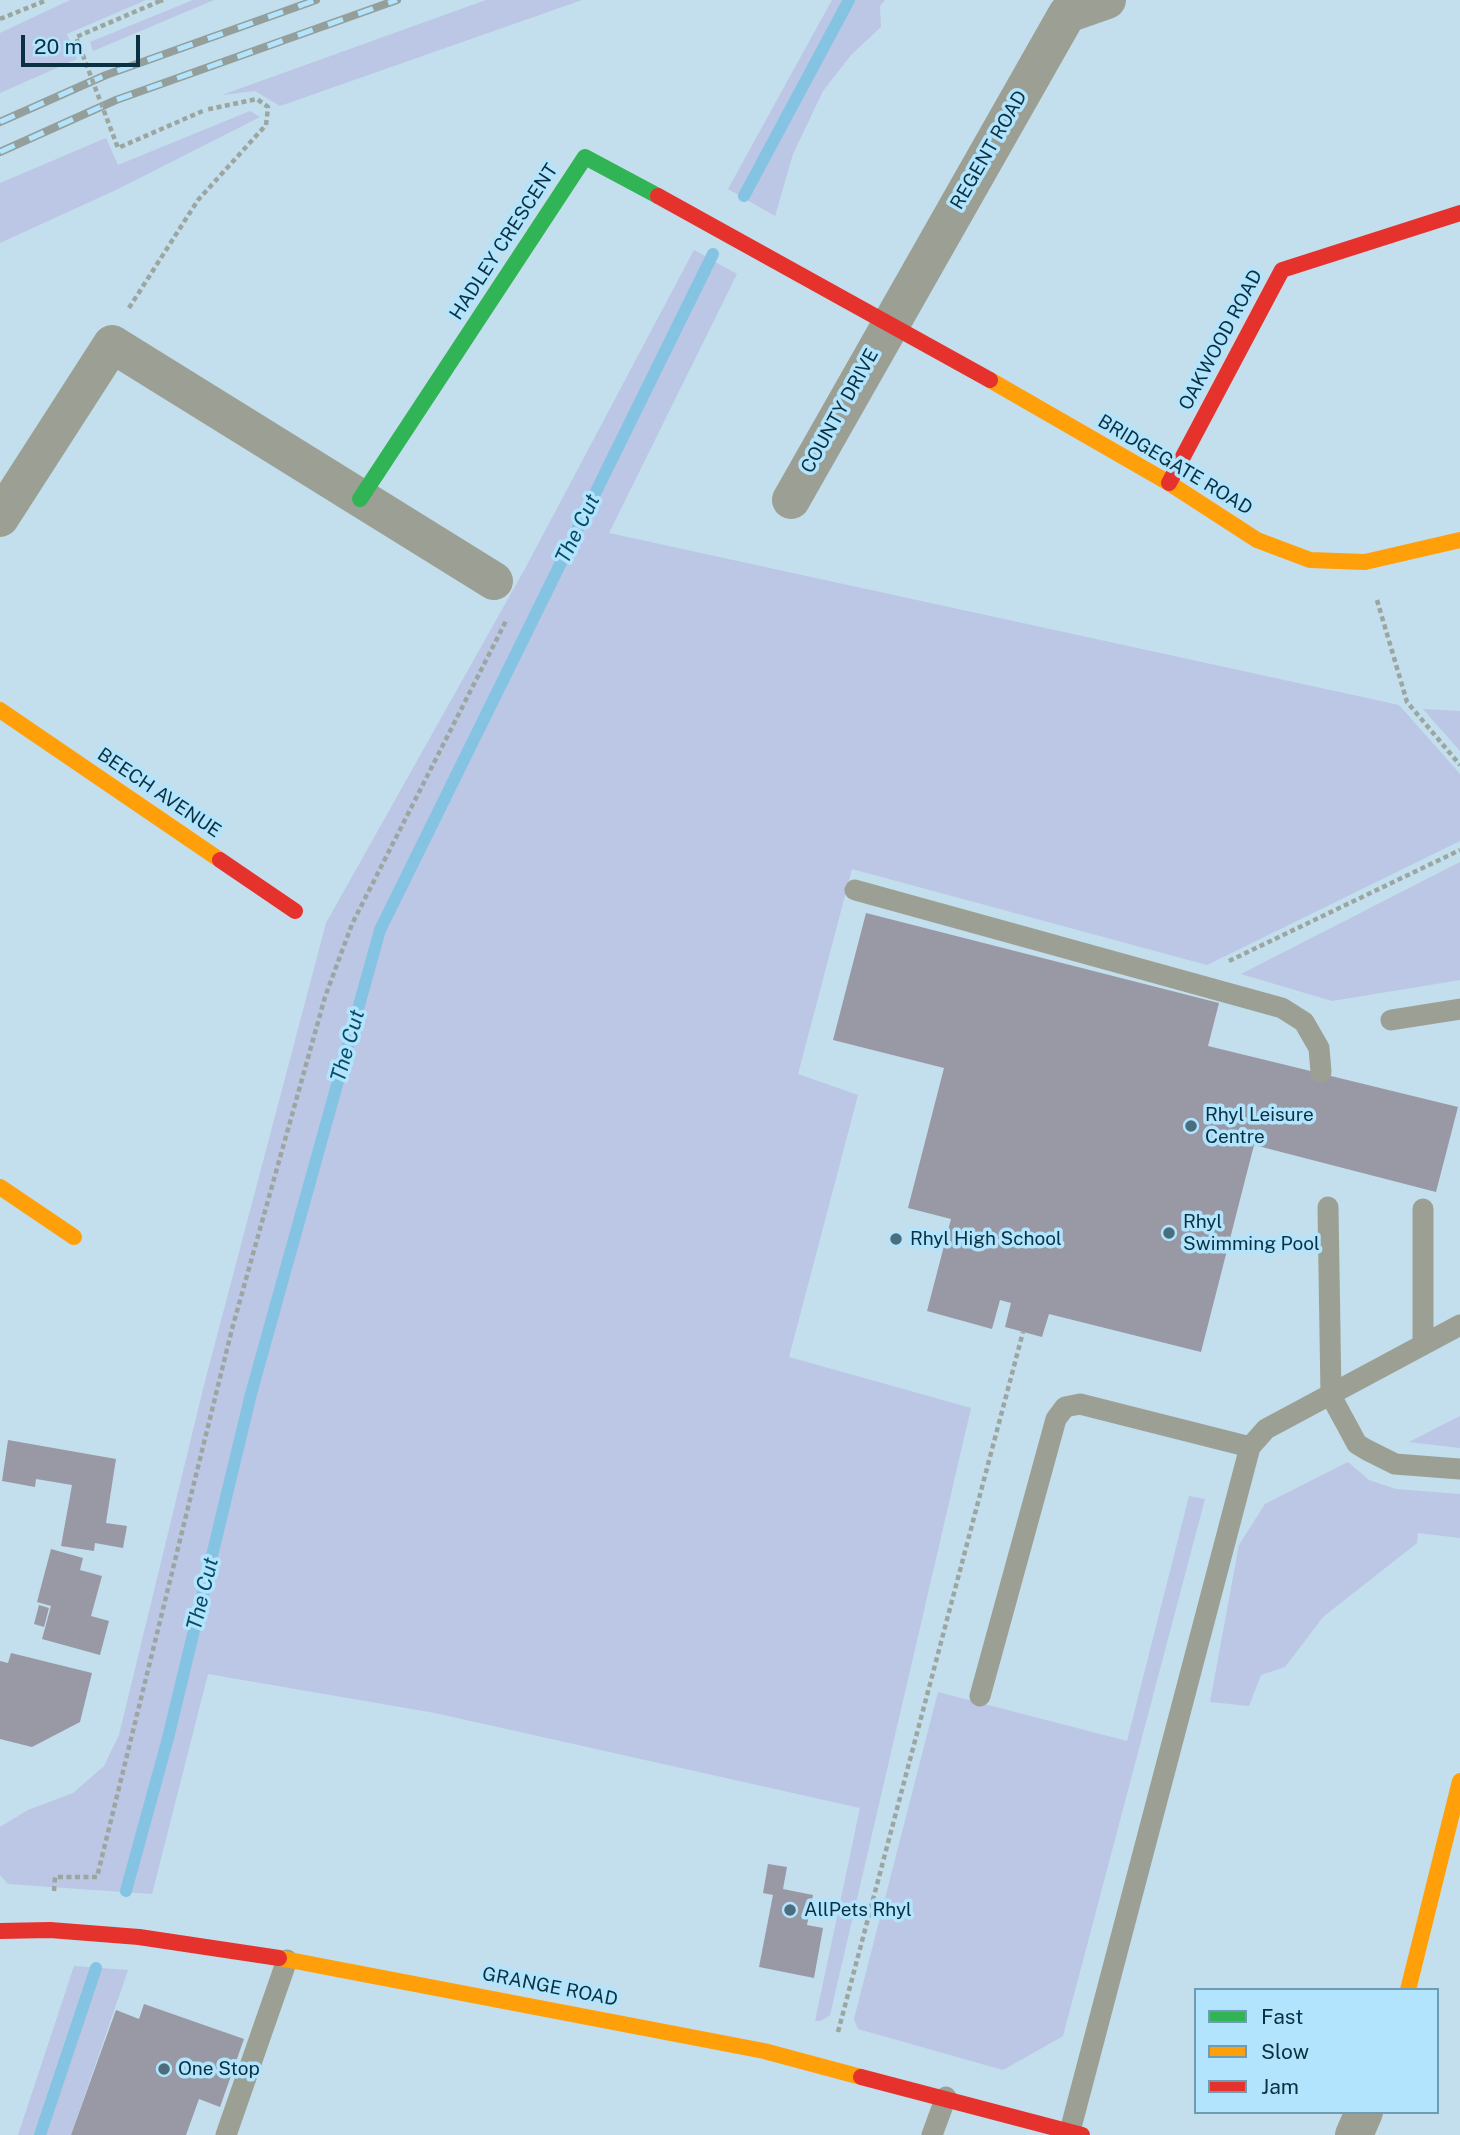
<!DOCTYPE html>
<html>
<head>
<meta charset="utf-8">
<style>
  body { margin:0 }
  #map { position:relative; width:1460px; height:2135px; overflow:hidden; background:#c3deec; font-family:"Public Sans",sans-serif }
  canvas { display:block }
  .legend { position:absolute; left:1194px; top:1988px; width:245px; height:126px; box-sizing:border-box; background:#b2e4fd; border:2px solid #6e9cb2; margin:0; padding:9px 12px; list-style:none; font-size:21px; color:#093141 }
  .legend li { display:flex; align-items:center; gap:14px; height:35px }
  .legend b { width:35px; border:2px solid #6e9cb2 }
  .scale { position:absolute; left:21px; top:35px; width:119px; height:32px; box-sizing:border-box; border:4px solid #093141; border-top:0; padding-left:9px; font-size:21px; line-height:24px; white-space:nowrap; color:#093141; -webkit-text-stroke:5px #b2e4fd; paint-order:stroke }
</style>
</head>
<body>
<div id="map">
<canvas width="1460" height="2135"></canvas>
<ul class="legend">
<li><b style="height:9px;background:#30b455"></b>Fast</li>
<li><b style="height:9px;background:#ff9f0a"></b>Slow</li>
<li><b style="height:9px;background:#e5322d"></b>Jam</li>
</ul>
<div class="scale">20 m</div>
</div>
<script>
const ctx = document.querySelector('canvas').getContext('2d');
ctx.lineJoin = 'round';
function fillPath(path, color) { ctx.fillStyle = color; ctx.fill(path, 'evenodd'); }
const shape = rows => new Path2D(rows.map(r => 'M' + r).join(''));
function stroke(path, color, width, dash) { ctx.strokeStyle = color; ctx.lineWidth = width; ctx.lineCap = dash ? 'butt' : 'round'; ctx.setLineDash(dash || []); ctx.stroke(path); }
function drawText(font, color, halo, rows, align = 'center') {
  ctx.font = font + ' "Public Sans",sans-serif'; ctx.lineWidth = 7; ctx.setLineDash([]); ctx.textBaseline = 'middle'; ctx.strokeStyle = halo; ctx.fillStyle = color; for (const [text, x, y, turn = 0] of rows) {
    ctx.save(); ctx.translate(x, y); ctx.rotate((+turn || 0) * Math.PI / 180); ctx.textAlign = isNaN(turn) ? turn : align; if (halo) ctx.strokeText(text, 0, 0); ctx.fillText(text, 0, 0); ctx.restore();
  }
}
const green = shape([
  [70,0,146,0,67,34,77,59,0,93,0,33],
  [193,0,214,0,93,51,90,42],
  [486,0,582,0,280,106,255,91,222,95],
  [832,0,885,0,880,6,881,27,851,55,823,91,793,154,775,216,728,189],
  [250,111,260,117,118,189,0,243,0,183,106,138,118,165],
  [694,250,737,274,609,533,1399,705,1460,774,1460,841,1207,965,852,869,798,1074,858,1095,789,1357,971,1408,830,2015,821,2021,815,2021,860,1808,435,1713,208,1674,152,1894,8,1884,0,1875,0,1827,28,1810,73,1793,104,1766,119,1735,204,1385,326,923,527,565],
  [1423,709,1460,711,1460,751],
  [1460,862,1460,980,1332,1001,1241,974],
  [1460,1416,1460,1448,1409,1442],
  [1348,1462,1369,1480,1396,1489,1460,1494,1460,1538,1418,1533,1417,1543,1323,1617,1285,1667,1261,1675,1249,1706,1210,1702,1239,1545,1265,1504],
  [1189,1496,1205,1499,1063,2036,1003,2070,858,2029,854,2019,938,1692,1127,1741],
  [74,1966,128,1970,71,2135,18,2135]
]);
const stream = shape([
  [744,196,849,0],
  [126,1891,168,1738,251,1394,380,930,713,254],
  [40,2135,96,1968]
]);
const building = shape([
  [866,913,1219,1003,1208,1046,1458,1107,1436,1192,1254,1145,1201,1352,1049,1314,1042,1337,1005,1327,1011,1303,1000,1300,992,1329,927,1311,951,1219,908,1208,944,1068,833,1040],
  [8,1440,116,1459,106,1523,127,1526,123,1548,95,1543,94,1551,61,1546,72,1485,36,1479,35,1487,2,1481],
  [51,1549,83,1558,80,1570,102,1576,91,1616,109,1621,100,1655,42,1639,51,1606,37,1602],
  [39,1605,49,1608,44,1627,34,1624],
  [11,1653,92,1673,80,1722,32,1747,0,1739,0,1661,8,1663],
  [768,1864,787,1867,783,1889,813,1895,807,1925,823,1928,814,1978,759,1967,773,1895,763,1893],
  [144,2004,244,2039,220,2107,199,2099,186,2135,71,2135,116,2010,139,2019]
]);
const path = shape([
  [160,1,163,0],
  [0,19,47,0],
  [129,308,198,200,266,125,268,107,257,99,205,110],
  [1377,600,1407,702,1460,765],
  [1229,961,1460,850],
  [54,1891,55,1877,97,1877,232,1329,325,997,352,924,507,619],
  [838,2032,1023,1332]
]);
const lane = shape([
  [855,890,1282,1008,1304,1022,1319,1048,1321,1072],
  [1391,1020,1460,1009],
  [1328,1207,1331,1396,1357,1444,1367,1450,1395,1464,1460,1469],
  [1423,1209,1423,1345],
  [980,1696,1056,1419,1065,1407,1080,1404,1250,1447],
  [1070,2131,1250,1447,1266,1429,1460,1325],
  [226,2135,287,1960],
  [932,2135,946,2097]
]);
const street = shape([
  [791,500,1067,14,1107,0],
  [0,518,112,344,494,581],
  [1354,2135,1364,2112]
]);
const fast = shape([
  [360,499,585,157,658,196]
]);
const slow = shape([
  [990,380,1169,483,1257,540,1310,560,1365,562,1460,540],
  [0,710,220,860],
  [0,1187,74,1237],
  [279,1958,764,2051,861,2077],
  [1408,1990,1460,1781]
]);
const jam = shape([
  [658,196,990,380],
  [1169,483,1282,270,1460,213],
  [220,860,295,911],
  [0,1931,50,1930,139,1937,279,1958],
  [861,2077,1082,2135]
]);
const rail = shape([
  [0,122,106,75,316,0],
  [0,152,116,100,397,0]
]);
const pathBridge = shape([
  [160,1,76,37,118,148,205,110]
]);
const markers = [
  [1191,1126,7,"#4a6e7d"],
  [1169,1233,7,"#4a6e7d"],
  [896,1239,7,"#4a6e7d"],
  [790,1910,7,"#4a6e7d"],
  [164,2069,7,"#4a6e7d"]
];
const streetNames = [
  ["REGENT ROAD",989,150,-60],
  ["HADLEY CRESCENT",504,242,-57],
  ["OAKWOOD ROAD",1221,340,-62],
  ["COUNTY DRIVE",840,411,-61],
  ["BRIDGEGATE ROAD",1175,465,31],
  ["BEECH AVENUE",159,793,34],
  ["GRANGE ROAD",550,1987,11]
];
const poiNames = [
  ["Rhyl Leisure",1205,1115],
  ["Centre",1205,1137],
  ["Rhyl",1183,1222],
  ["Swimming Pool",1183,1244],
  ["Rhyl High School",910,1239],
  ["AllPets Rhyl",804,1910],
  ["One Stop",178,2069]
];
const waterNames = [
  ["The Cut",578,529,-64],
  ["The Cut",348,1046,-74],
  ["The Cut",203,1594,-76]
];
fillPath(green, '#bcc6e5');
stroke(stream, '#84c4e2', 12);
fillPath(building, '#9999a5');
stroke(path, '#9ca6a1', 4.5, [5, 3.5]);
stroke(lane, '#9ca094', 21);
stroke(street, '#9ca094', 38);
stroke(fast, '#30b455', 16);
stroke(slow, '#ff9f0a', 16);
stroke(jam, '#e5322d', 16);
stroke(rail, '#949e9a', 8);
stroke(rail, '#b2e4fd', 5, [16]);
stroke(pathBridge, '#9ca6a1', 4.5, [5, 3.5]);
for (const [x, y, r, color] of markers) { const dot = new Path2D(); dot.arc(x, y, r, 0, 2 * Math.PI); ctx.fillStyle = color; ctx.fill(dot); stroke(dot, '#b2e4fd', 2.5); }
drawText('19px', '#093141', '#b2e4fd', streetNames);
drawText('19px', '#093141', '#b2e4fd', poiNames, 'left');
drawText('italic 21px', '#064c66', '#b2e4fd', waterNames);
</script>
</body>
</html>
